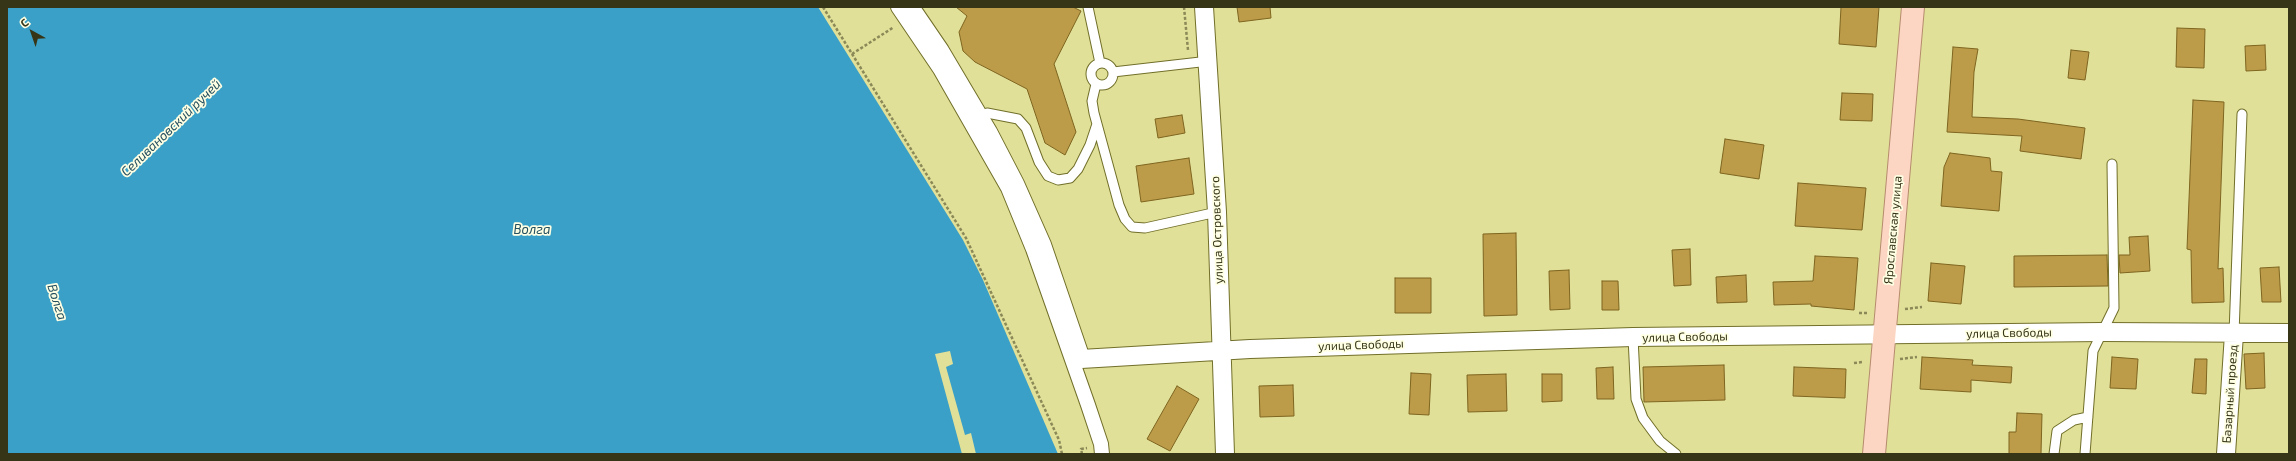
<!DOCTYPE html>
<html>
<head>
<meta charset="utf-8">
<style>
  body { margin:0 }
  #map { position:relative; width:2296px; height:461px; overflow:hidden; background:#e1e099; font-family:"Exo 2",sans-serif }
  canvas { display:block }
  .frame { position:absolute; inset:0; border:8px solid #363518; pointer-events:none }
  .north { position:absolute; left:12px; top:12px; width:40px; height:40px; -webkit-text-stroke:3px #feffe3; paint-order:stroke; rotate:320deg; font-size:11px; font-weight:700; line-height:16px; text-align:center; color:#363518 }
  .north::after { content:''; display:block; margin:auto; width:14px; height:18px; background:#363518; clip-path:polygon(50% 0,100% 100%,50% 72%,0 100%) }
</style>
</head>
<body>
<div id="map">
<canvas width="2296" height="461"></canvas>
<div class="frame"></div>
<div class="north">С</div>
</div>
<script>
const ctx = document.querySelector('canvas').getContext('2d');
ctx.lineJoin = 'round';
function fillPath(path, color) { ctx.fillStyle = color; ctx.fill(path, 'evenodd'); }
const shape = rows => new Path2D(rows.map(r => 'M' + r).join(''));
function stroke(path, color, width, dash) { ctx.strokeStyle = color; ctx.lineWidth = width; ctx.lineCap = dash ? 'butt' : 'round'; ctx.setLineDash(dash || []); ctx.stroke(path); }
function drawText(font, color, halo, rows, align = 'center') {
  ctx.font = font + ' "Exo 2",sans-serif'; ctx.lineWidth = 3.5; ctx.setLineDash([]); ctx.textBaseline = 'middle'; ctx.strokeStyle = halo; ctx.fillStyle = color; for (const [text, x, y, turn = 0] of rows) {
    ctx.save(); ctx.translate(x, y); ctx.rotate((+turn || 0) * Math.PI / 180); ctx.textAlign = isNaN(turn) ? turn : align; if (halo) ctx.strokeText(text, 0, 0); ctx.fillText(text, 0, 0); ctx.restore();
  }
}
const water = shape([
  [7,7,818,7,963,240,983,280,1058,454,7,454]
]);
const pier = shape([
  [950,351,953,364,946,367,965,435,971,433,976,454,962,454,935,354]
]);
const building = shape([
  [956,7,1073,7,1081,11,1054,64,1076,132,1065,155,1045,143,1027,89,975,62,963,51,959,32,967,16,956,7],
  [1237,7,1270,7,1271,18,1239,22,1237,7],
  [1841,7,1879,7,1876,47,1839,44,1841,7],
  [2177,28,2205,29,2204,68,2176,67,2177,28],
  [2265,45,2266,70,2246,71,2245,46,2265,45],
  [1953,47,1978,49,1974,72,1972,117,2018,119,2085,128,2081,159,2020,151,2022,136,1947,132,1953,47],
  [2071,50,2089,52,2085,80,2068,78,2071,50],
  [1842,93,1873,94,1872,121,1840,120,1842,93],
  [2193,100,2224,102,2218,269,2223,268,2224,302,2192,303,2191,250,2187,249,2193,100],
  [1182,115,1185,133,1158,138,1155,119,1182,115],
  [1725,139,1764,145,1759,179,1720,173,1725,139],
  [1950,153,1990,158,1991,171,2002,172,1999,211,1941,206,1944,167,1950,153],
  [1189,158,1194,194,1141,202,1136,166,1189,158],
  [1798,183,1866,188,1862,230,1795,226,1798,183],
  [1516,233,1517,315,1484,316,1483,234,1516,233],
  [2148,236,2150,271,2120,273,2119,255,2130,255,2129,237,2148,236],
  [1690,249,1691,285,1674,286,1672,250,1690,249],
  [2107,255,2108,286,2014,287,2014,256,2107,255],
  [1815,256,1858,258,1854,310,1811,306,1811,304,1774,305,1773,282,1813,281,1815,256],
  [1931,263,1965,266,1961,304,1928,301,1931,263],
  [2279,267,2281,302,2262,302,2260,268,2279,267],
  [1569,270,1570,309,1550,310,1549,271,1569,270],
  [1746,275,1747,302,1717,303,1716,277,1746,275],
  [1395,278,1431,278,1431,313,1395,313,1395,278],
  [1602,281,1618,281,1619,310,1602,310,1602,281],
  [2264,353,2265,388,2246,389,2244,354,2264,353],
  [1922,357,1973,360,1972,365,2012,367,2011,383,1971,380,1971,392,1920,389,1922,357],
  [2112,357,2138,359,2136,389,2110,388,2112,357],
  [2195,359,2207,359,2206,394,2192,393,2195,359],
  [1724,365,1725,400,1644,402,1643,367,1724,365],
  [1613,367,1614,399,1597,399,1596,368,1613,367],
  [1794,367,1846,369,1845,398,1793,396,1794,367],
  [1411,373,1431,374,1429,415,1409,414,1411,373],
  [1506,374,1507,411,1468,412,1467,375,1506,374],
  [1542,374,1562,374,1562,401,1542,402,1542,374],
  [1293,385,1294,416,1260,417,1259,386,1293,385],
  [1177,386,1199,399,1170,451,1147,439,1177,386],
  [2017,413,2042,414,2041,454,2009,454,2009,432,2016,432,2017,413]
]);
const path = shape([
  [823,7,966,238,1059,440,1062,454],
  [1184,7,1188,50],
  [852,54,894,27],
  [1905,309,1922,307],
  [1859,313,1868,313],
  [1900,359,1917,357],
  [1854,363,1863,362],
  [1082,454,1081,449,1087,448]
]);
const service = shape([
  [1088,7,1100,63],
  '1091 74a11 11 0 1 1 22 0a11 11 0 1 1-22 0Z',
  [1113,72,1209,61],
  [1096,84,1092,101,1094,113,1119,205,1125,219,1132,227,1145,228,1217,212],
  [979,117,987,113,1018,119,1026,128,1039,162,1048,176,1058,180,1070,178,1078,169,1090,145,1097,124],
  [2234,334,2242,114],
  [1633,337,1636,399,1643,418,1660,441,1676,454],
  [2054,454,2057,431,2074,420,2088,417],
  [2085,454,2093,351,2114,308,2112,164]
]);
const pedestrian = shape([
  [898,7,940,69,1008,188,1033,249,1088,405,1101,444,1102,454]
]);
const minor = shape([
  [910,7,940,51,988,132,1015,184,1042,245,1081,359,1250,349,1633,337,2102,332,2289,333],
  [1204,7,1217,212,1225,454],
  [2226,454,2234,334]
]);
const primary = shape([
  [1874,454,1913,7]
]);
const streetNames = [
  ["улица Островского",1217,230,-92],
  ["Ярославская улица",1893,230,-85],
  ["улица Свободы",2009,333,-1],
  ["улица Свободы",1685,337,-1],
  ["улица Свободы",1361,345,-2],
  ["Базарный проезд",2230,394,-86]
];
const waterNames = [
  ["Селивановский ручей",171,128,-44],
  ["Волга",532,230],
  ["Волга",57,302,72]
];
fillPath(water, '#3aa0c7');
fillPath(pier, '#e1e099');
fillPath(building, '#bc9b49');
stroke(building, '#7e6520', 1);
stroke(service, '#716f29', 11);
stroke(pedestrian, '#716f29', 16);
stroke(minor, '#716f29', 20);
stroke(primary, '#b58b6d', 24);
stroke(path, '#8a8957', 2.5, [3, 2]);
stroke(service, '#fff', 9);
stroke(pedestrian, '#fff', 14);
stroke(minor, '#fff', 18);
stroke(primary, '#fcd6c3', 22);
drawText('12px', '#363518', '#feffe3', streetNames);
drawText('italic 13px', '#244f60', '#feffe3', waterNames);
</script>
</body>
</html>
